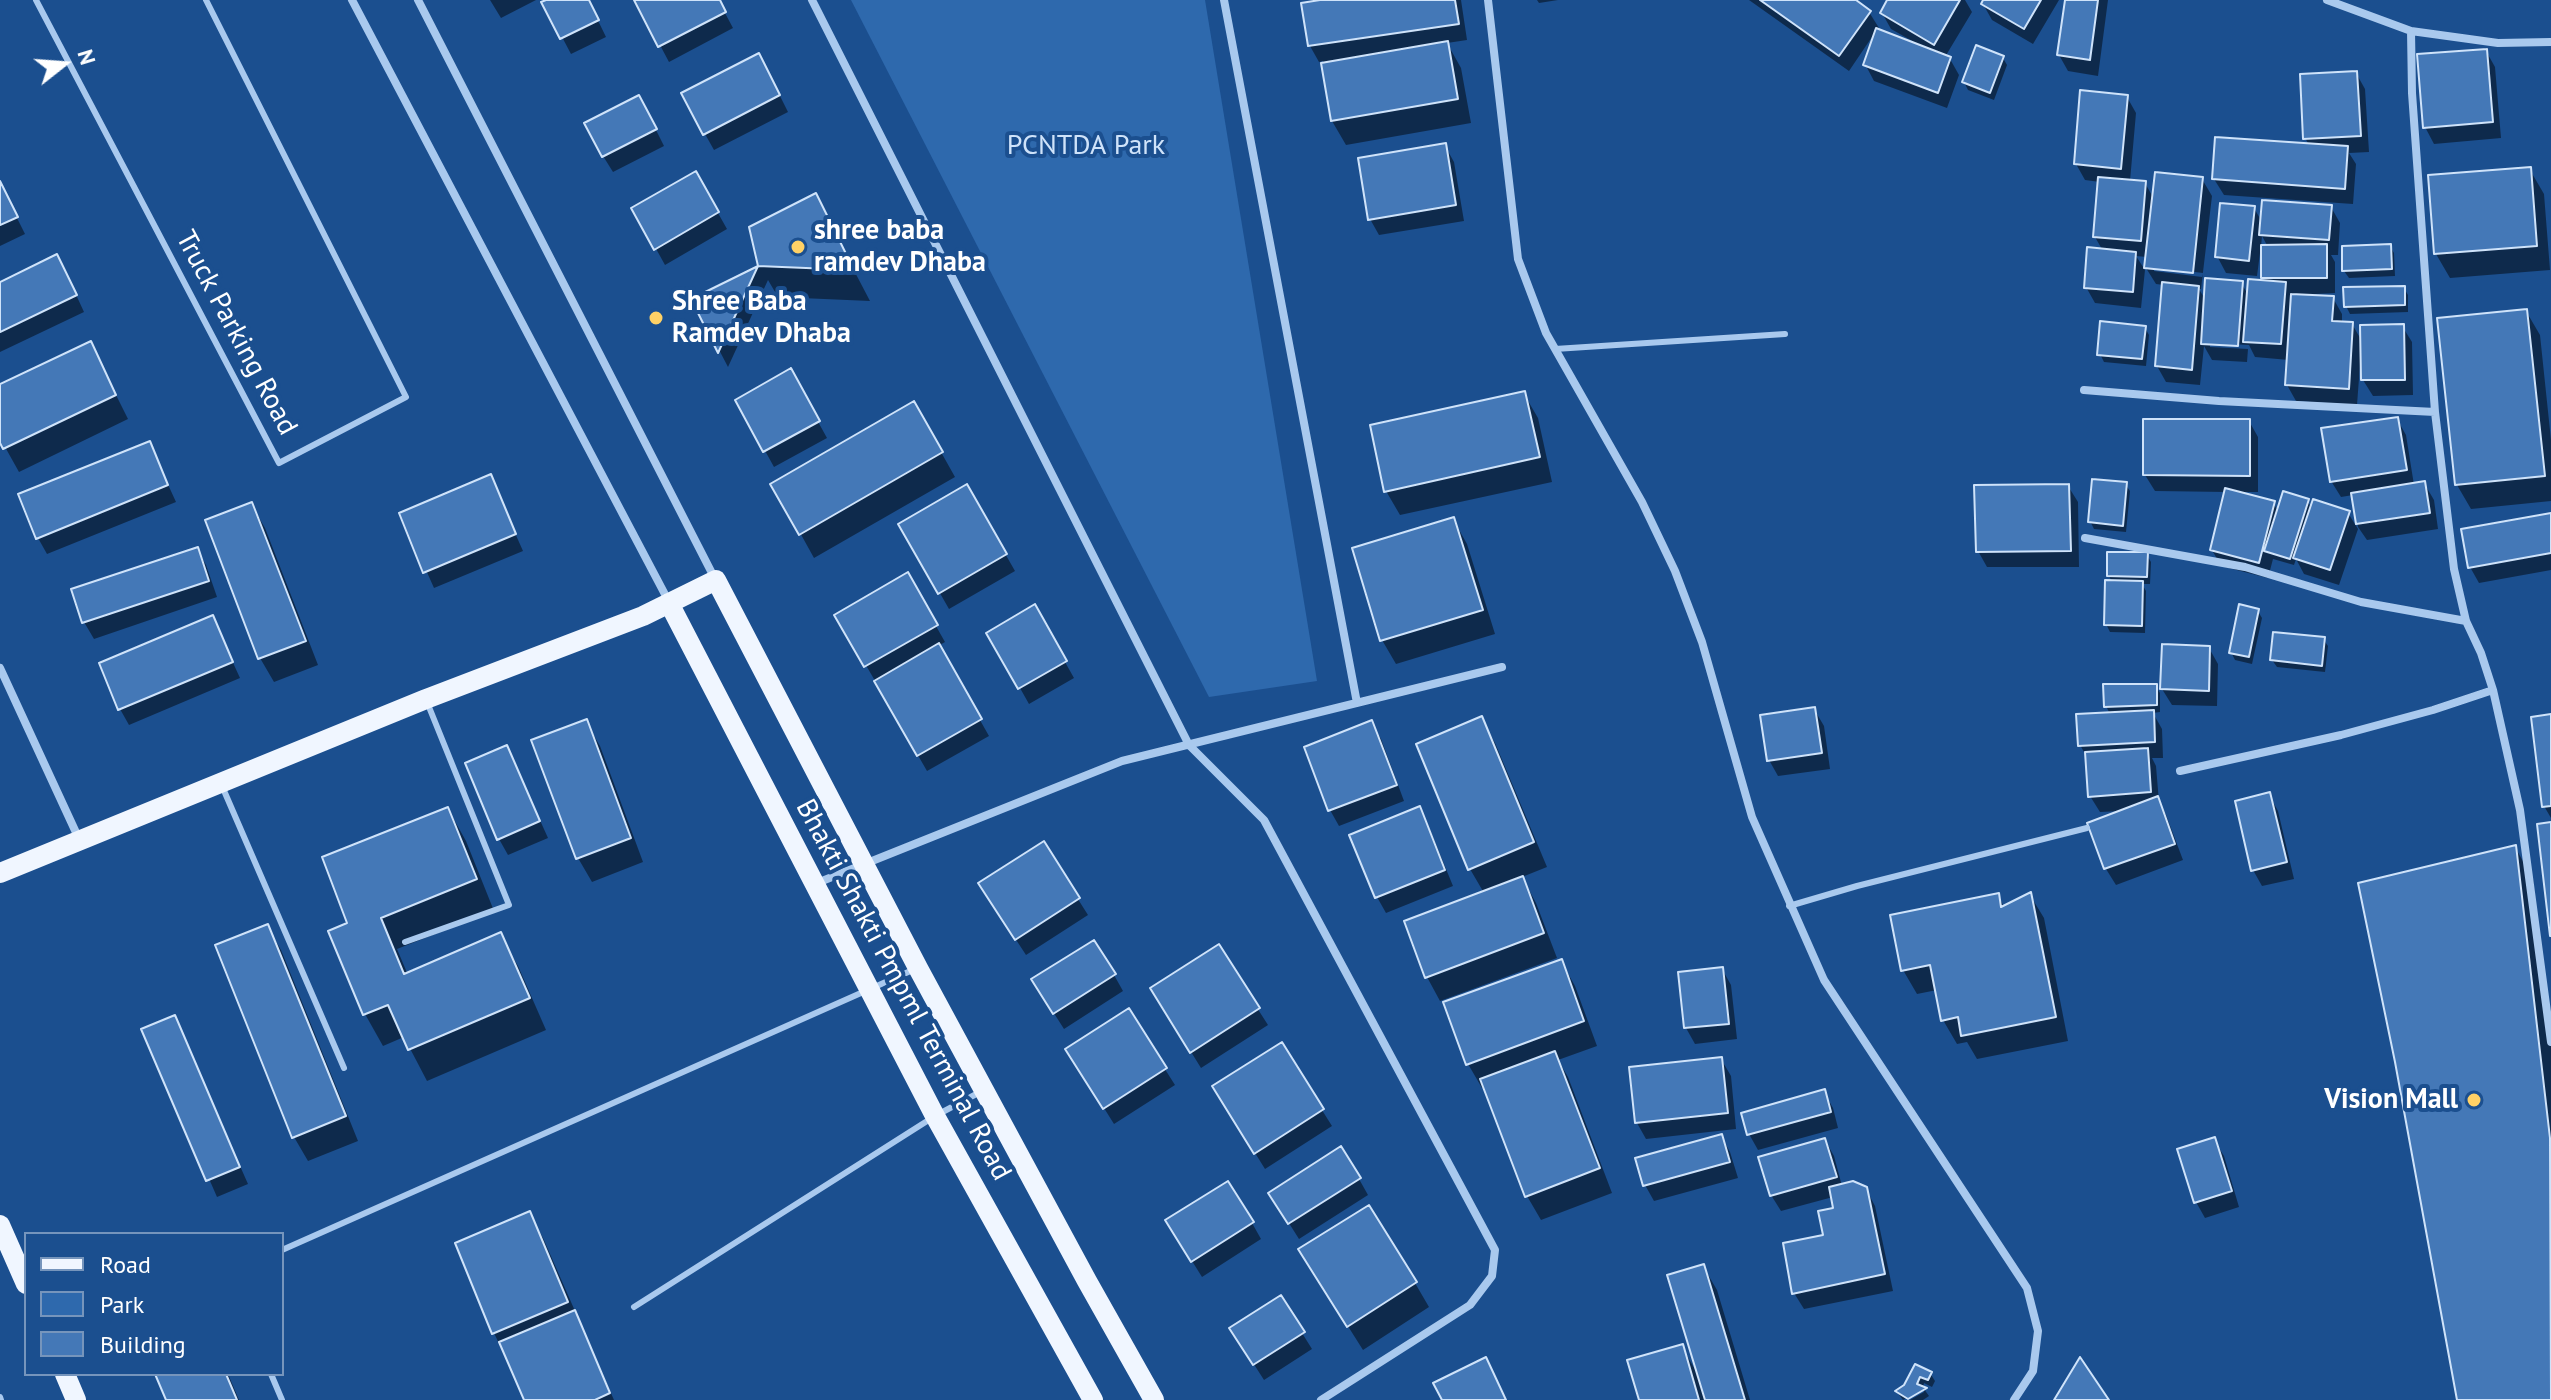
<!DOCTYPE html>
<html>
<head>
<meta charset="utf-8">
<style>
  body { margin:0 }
  #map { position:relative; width:2551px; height:1400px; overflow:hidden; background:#1b4f8f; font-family:"PT Sans",sans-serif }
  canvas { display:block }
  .legend { position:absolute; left:24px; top:1232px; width:260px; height:144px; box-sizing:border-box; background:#1b4f8f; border:2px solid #7695bc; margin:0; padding:10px 14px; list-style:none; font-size:24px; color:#fff }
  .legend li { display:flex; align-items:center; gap:16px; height:40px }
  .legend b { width:40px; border:2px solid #7695bc }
  .north { position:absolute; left:24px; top:24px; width:80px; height:80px; -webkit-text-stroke:6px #1b4f8f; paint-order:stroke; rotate:73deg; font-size:22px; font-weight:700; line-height:32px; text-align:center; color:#fff }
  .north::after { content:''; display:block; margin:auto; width:28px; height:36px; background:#fff; clip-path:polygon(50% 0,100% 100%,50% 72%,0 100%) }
</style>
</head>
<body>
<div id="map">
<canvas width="2551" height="1400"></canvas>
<ul class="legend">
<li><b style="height:10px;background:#f0f6ff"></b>Road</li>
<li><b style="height:22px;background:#2e69ad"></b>Park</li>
<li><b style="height:22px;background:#4478b7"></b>Building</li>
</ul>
<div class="north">N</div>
</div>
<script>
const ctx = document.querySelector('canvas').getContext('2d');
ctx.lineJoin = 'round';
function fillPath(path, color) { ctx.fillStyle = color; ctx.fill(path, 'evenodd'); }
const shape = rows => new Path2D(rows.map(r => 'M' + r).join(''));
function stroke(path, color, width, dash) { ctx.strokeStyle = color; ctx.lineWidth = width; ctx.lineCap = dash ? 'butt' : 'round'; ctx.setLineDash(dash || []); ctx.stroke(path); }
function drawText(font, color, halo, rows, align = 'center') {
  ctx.font = font + ' "PT Sans",sans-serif'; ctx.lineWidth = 8; ctx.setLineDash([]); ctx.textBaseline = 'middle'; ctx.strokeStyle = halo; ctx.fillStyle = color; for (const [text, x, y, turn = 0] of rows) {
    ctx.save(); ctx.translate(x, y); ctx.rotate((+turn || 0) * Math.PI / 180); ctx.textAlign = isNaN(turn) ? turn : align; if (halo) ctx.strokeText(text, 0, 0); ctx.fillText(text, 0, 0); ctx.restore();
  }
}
const green = shape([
  [851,0,1205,0,1317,681,1209,697]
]);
const shadow = shape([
  [490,0,536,0,501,18],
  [550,0,588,0,606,37,571,54,544,3],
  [636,0,718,0,733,28,669,62],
  [1334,0,1461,0,1467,40,1447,43,1461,68,1471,123,1346,145,1332,121,1323,61,1319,62,1310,46],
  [1537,0,1558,0,1539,3],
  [1749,0,1852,0,1869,12,1879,28,1877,31,1914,45,1916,43,1891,29,1882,13,1889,0,1965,0,1972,12,1945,57,1950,59,1959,75,1947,108,1874,81,1865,64,1874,34,1849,71],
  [1985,0,2059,0,2033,44,1992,20,1983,4],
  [2067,0,2108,0,2098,76,2068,71,2059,55],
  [2486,51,2495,67,2501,138,2434,144,2425,127],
  [2003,58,2007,65,1994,100,1968,90,1964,82],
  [768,72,788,112,714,150,705,134],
  [2356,73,2365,89,2369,152,2349,153,2356,164,2353,204,2224,195,2214,179,2309,145,2305,138],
  [2127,97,2136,113,2130,181,2145,183,2154,199,2202,179,2212,196,2201,289,2199,289,2206,301,2241,283,2249,296,2266,282,2263,278,2263,253,2260,253,2257,276,2226,273,2217,256,2254,208,2262,222,2331,207,2340,223,2338,255,2331,255,2335,262,2335,293,2315,294,2315,297,2333,298,2342,314,2342,324,2352,324,2363,343,2402,326,2412,342,2413,395,2373,396,2363,380,2363,365,2360,365,2357,405,2296,401,2287,385,2289,360,2255,357,2249,345,2210,343,2210,347,2248,349,2247,362,2212,360,2204,346,2200,385,2166,382,2157,366,2164,285,2156,284,2146,268,2147,257,2136,256,2145,270,2141,308,2095,303,2086,287,2103,251,2095,237,2100,182,2085,180,2076,164],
  [2262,236,2268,247,2261,247],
  [2154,267,2203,273,2202,277,2154,271],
  [648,114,664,146,613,172,603,156],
  [1445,146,1454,162,1464,221,1379,235,1370,219],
  [2530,170,2544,194,2550,270,2450,278,2436,254],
  [696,174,727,229,665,265,634,209],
  [0,184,25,234,0,246],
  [815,196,870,301,778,297,768,280,728,367,693,300,760,267,752,228],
  [2390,246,2394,253,2395,276,2349,278,2344,271],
  [66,273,84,312,0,352,0,284],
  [2404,288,2408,295,2408,312,2350,314,2346,306],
  [2526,311,2540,335,2551,440,2551,501,2471,509,2457,485],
  [2145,328,2149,335,2146,366,2104,362,2100,354],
  [90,343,128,419,19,472,0,438,0,386],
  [790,371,827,438,774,467,737,400],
  [1524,394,1538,418,1552,482,1400,515,1386,491],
  [914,404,955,477,814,558,773,484],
  [2397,419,2406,435,2414,485,2424,483,2434,500,2438,529,2367,540,2358,527,2353,495,2341,497,2331,481],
  [2249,421,2258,437,2258,492,2237,492,2273,503,2279,512,2307,501,2312,508,2348,513,2358,529,2339,585,2304,574,2296,559,2294,565,2273,559,2268,578,2221,566,2212,550,2227,492,2155,491,2145,475],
  [149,443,176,502,47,554,38,538],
  [490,477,523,551,434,588,401,514],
  [2125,484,2130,491,2126,532,2094,529,2090,521],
  [2068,486,2078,502,2079,567,1987,567,1978,551],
  [967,487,1015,571,949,609,901,525],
  [251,504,265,528,318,665,274,682,260,658],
  [2551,516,2551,570,2479,583,2470,567],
  [1453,519,1467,544,1495,634,1396,664,1382,640],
  [197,549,206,565,217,597,94,639,84,622,73,591],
  [2146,554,2151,562,2150,584,2142,584,2146,591,2145,633,2110,632,2106,624,2112,582,2109,576],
  [907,575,945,642,938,646,989,736,927,771,837,615],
  [1034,607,1074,678,1029,704,989,633],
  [2257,610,2262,618,2252,664,2235,660,2231,652],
  [212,617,240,678,129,725,120,709],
  [2323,639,2328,646,2325,672,2277,667,2272,660],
  [2209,648,2218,664,2217,706,2172,705,2162,689],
  [2156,686,2160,693,2160,712,2153,713,2162,729,2163,758,2152,758,2156,766,2159,802,2166,815,2183,860,2116,885,2106,869,2090,824,2122,811,2100,812,2090,796,2088,759,2080,745,2110,714,2106,706],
  [1814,709,1824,726,1830,769,1778,776,1769,760],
  [2551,716,2551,818,2544,806],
  [1481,719,1495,743,1547,867,1522,877,1536,903,1557,958,1440,1001,1427,977,1484,893,1470,869],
  [586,722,600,746,643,862,592,882,578,858],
  [1371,723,1381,739,1404,801,1339,826,1330,810],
  [507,747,548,838,508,855,499,839],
  [2269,795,2278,811,2294,879,2262,886,2253,870],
  [448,809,466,841,494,911,397,949,408,975,500,935,518,966,546,1030,427,1081,404,1037,383,1046,365,1014,350,924],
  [1419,809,1428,825,1453,886,1386,913,1377,897],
  [1043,844,1088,915,1026,955,990,900],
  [2515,847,2533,879,2551,1033,2551,1400,2459,1400],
  [1998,895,2004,907,2030,895,2044,918,2068,1041,1977,1059,1967,1042,1957,1044,1943,1020,1937,990,1917,994,1903,970],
  [267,926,281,950,358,1141,308,1161,294,1137],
  [1218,947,1268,1025,1201,1068,1162,1005],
  [1561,961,1575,986,1597,1046,1558,1060,1568,1077,1612,1193,1541,1220,1527,1196,1485,1087,1482,1088,1468,1064],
  [1722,969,1731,985,1737,1039,1695,1044,1686,1028],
  [1114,975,1123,991,1064,1029,1043,996],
  [1128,1011,1175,1085,1114,1124,1077,1065],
  [174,1017,248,1184,217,1197,144,1030],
  [1281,1045,1332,1126,1265,1169,1224,1103],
  [1721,1059,1731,1076,1736,1129,1646,1139,1637,1123,1632,1069],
  [1824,1092,1833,1108,1838,1128,1758,1150,1749,1134],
  [1721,1136,1730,1152,1738,1178,1654,1201,1645,1185],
  [1825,1140,1834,1156,1842,1186,1866,1189,1875,1206,1893,1291,1804,1309,1794,1293,1825,1237,1835,1209,1833,1197,1781,1211,1771,1195],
  [2214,1140,2224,1156,2239,1207,2205,1218,2196,1202],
  [1359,1179,1368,1195,1299,1239,1280,1209],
  [529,1214,543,1238,614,1400,526,1400,494,1333,457,1244],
  [1252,1223,1261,1239,1202,1277,1177,1237],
  [1703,1266,1717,1290,1750,1400,1641,1400,1682,1347,1697,1373],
  [1315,1274,1415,1283,1429,1307,1363,1350],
  [1280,1298,1312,1349,1264,1380,1241,1344],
  [1916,1366,1930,1373,1935,1381,1932,1387,1924,1383,1923,1388,1903,1400,1897,1392,1906,1387],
  [157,1374,228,1374,239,1400,168,1400],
  [1924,1389,1929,1396,1923,1400,1910,1400,1924,1392]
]);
const building = shape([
  [546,0,589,0,599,20,560,39,541,2,546,0],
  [634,0,720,0,726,12,658,47,634,0],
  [1320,0,1455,0,1459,24,1308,46,1301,3,1320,0],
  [1760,0,1856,0,1871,11,1839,56,1760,0],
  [1887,0,1960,0,1934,45,1880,13,1887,0],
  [1983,0,2041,0,2024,29,1981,4,1983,0],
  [2065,0,2098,0,2090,60,2057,55,2065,0],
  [1876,28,1951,57,1938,93,1863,65,1876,28],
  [1448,41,1458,99,1331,121,1321,63,1448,41],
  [1976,45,2004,56,1990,93,1962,82,1976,45],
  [2487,49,2493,122,2423,128,2417,54,2487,49],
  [759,53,780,95,703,135,681,93,759,53],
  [2357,71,2361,136,2303,139,2300,74,2357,71],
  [2080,90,2128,95,2121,169,2074,164,2080,90],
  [639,95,657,129,602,157,584,123,639,95],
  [2215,137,2348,146,2345,189,2212,179,2215,137],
  [1446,143,1456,205,1368,220,1358,158,1446,143],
  [2531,167,2537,246,2434,254,2428,175,2531,167],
  [696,171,719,212,654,250,631,208,696,171],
  [2155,172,2203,177,2193,273,2144,268,2155,172],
  [2098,177,2146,181,2141,241,2093,237,2098,177],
  [0,181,18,217,0,225,0,181],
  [816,193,854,270,758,266,749,227,816,193],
  [2262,200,2332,205,2329,240,2259,235,2262,200],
  [2220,203,2255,206,2249,261,2215,257,2220,203],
  [2327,244,2327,278,2261,278,2261,245,2327,244],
  [2391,244,2392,269,2342,271,2342,246,2391,244],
  [2087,247,2136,252,2133,292,2084,288,2087,247],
  [57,254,77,295,0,332,0,282,57,254],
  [758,266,718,353,691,299,758,266],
  [2205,278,2243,281,2238,346,2201,344,2205,278],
  [2248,279,2286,282,2281,344,2243,342,2248,279],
  [2162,282,2199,286,2192,370,2155,366,2162,282],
  [2405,286,2405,305,2344,307,2343,287,2405,286],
  [2291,294,2334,296,2332,321,2353,322,2349,389,2285,385,2291,294],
  [2527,309,2545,476,2455,485,2437,318,2527,309],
  [2100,321,2146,326,2142,359,2097,355,2100,321],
  [2404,324,2405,380,2361,380,2360,325,2404,324],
  [91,341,116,395,3,449,0,443,0,384,91,341],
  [791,368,820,421,763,452,735,400,791,368],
  [1525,391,1540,457,1384,492,1370,425,1525,391],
  [914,401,943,452,799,535,770,484,914,401],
  [2398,417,2407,470,2330,482,2321,428,2398,417],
  [2143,419,2250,419,2250,476,2143,475,2143,419],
  [150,441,168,485,36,539,18,494,150,441],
  [491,474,516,534,423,573,399,513,491,474],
  [2092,479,2127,482,2123,526,2088,522,2092,479],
  [2425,481,2430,513,2356,524,2351,493,2425,481],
  [967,484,1007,554,938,594,898,524,967,484],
  [2069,484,2071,551,1976,552,1974,485,2069,484],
  [2225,488,2275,501,2259,563,2210,550,2225,488],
  [2283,491,2309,499,2290,559,2264,551,2283,491],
  [2313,499,2350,511,2330,570,2293,558,2313,499],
  [252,502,306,641,258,659,205,520,252,502],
  [2551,513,2551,553,2468,568,2461,529,2551,513],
  [1454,517,1483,610,1380,641,1352,548,1454,517],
  [198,547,209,581,82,623,71,589,198,547],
  [2107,552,2148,552,2147,577,2107,576,2107,552],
  [908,572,938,625,864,667,834,615,908,572],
  [2105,580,2143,581,2142,626,2104,625,2105,580],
  [1035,604,1067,661,1018,689,986,633,1035,604],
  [2239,604,2259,609,2249,657,2229,653,2239,604],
  [213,615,233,662,118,710,99,663,213,615],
  [2273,632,2325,637,2322,666,2270,660,2273,632],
  [939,643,982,719,917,756,874,681,939,643],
  [2162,644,2210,646,2209,691,2160,689,2162,644],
  [2103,684,2157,684,2157,705,2104,707,2103,684],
  [1815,707,1822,753,1767,761,1760,715,1815,707],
  [2154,710,2155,742,2078,746,2076,714,2154,710],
  [2551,714,2551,806,2542,807,2531,717,2551,714],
  [1482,716,1534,842,1468,870,1416,744,1482,716],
  [587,719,631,838,576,859,531,740,587,719],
  [1372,720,1397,785,1328,811,1304,747,1372,720],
  [507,745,540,821,497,840,465,763,507,745],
  [2148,748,2151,792,2088,797,2085,752,2148,748],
  [2270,792,2287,862,2251,871,2235,801,2270,792],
  [2158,796,2175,844,2104,869,2087,823,2158,796],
  [1420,806,1445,870,1375,898,1349,835,1420,806],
  [448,807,477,879,381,918,404,974,501,932,530,998,408,1050,388,1005,363,1015,328,931,347,923,322,857,448,807],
  [2551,822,2551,936,2550,936,2537,824,2551,822],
  [1044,841,1080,898,1015,940,978,883,1044,841],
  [2516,845,2550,1138,2551,1400,2457,1400,2395,1062,2358,883,2516,845],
  [1523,876,1544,933,1425,978,1404,921,1523,876],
  [2031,892,2056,1017,1961,1036,1958,1017,1941,1021,1930,965,1901,971,1890,915,1999,893,2001,907,2031,892],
  [268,924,346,1116,292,1138,215,945,268,924],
  [1094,940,1116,974,1053,1014,1031,979,1094,940],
  [1219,944,1260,1008,1190,1053,1150,988,1219,944],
  [1562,959,1584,1021,1466,1065,1443,1002,1562,959],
  [1723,967,1729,1024,1684,1028,1678,972,1723,967],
  [1129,1008,1167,1068,1103,1109,1065,1049,1129,1008],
  [175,1015,240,1167,206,1181,141,1029,175,1015],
  [1282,1042,1324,1109,1254,1154,1212,1086,1282,1042],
  [1555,1051,1600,1168,1525,1197,1480,1079,1555,1051],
  [1722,1057,1728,1113,1635,1123,1629,1067,1722,1057],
  [1825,1089,1831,1112,1747,1135,1741,1113,1825,1089],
  [1722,1134,1730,1162,1643,1186,1635,1158,1722,1134],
  [2215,1137,2232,1191,2194,1203,2177,1149,2215,1137],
  [1825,1138,1837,1177,1770,1196,1758,1157,1825,1138],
  [1341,1146,1361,1178,1288,1224,1268,1193,1341,1146],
  [1228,1181,1254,1222,1191,1262,1165,1220,1228,1181],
  [1853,1181,1867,1187,1885,1274,1792,1294,1783,1243,1823,1235,1818,1211,1833,1208,1829,1187,1853,1181],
  [1369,1205,1417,1282,1347,1327,1298,1249,1369,1205],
  [530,1211,568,1302,492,1334,455,1243,530,1211],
  [1704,1264,1745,1400,1705,1400,1667,1275,1704,1264],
  [1281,1295,1305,1332,1253,1365,1229,1328,1281,1295],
  [575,1310,610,1393,595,1400,524,1400,499,1342,575,1310],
  [1683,1344,1699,1400,1639,1400,1627,1360,1683,1344],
  [1486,1357,1506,1400,1442,1400,1433,1383,1486,1357],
  [2080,1357,2109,1400,2054,1400,2080,1357],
  [1915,1364,1932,1372,1928,1380,1920,1377,1917,1384,1927,1388,1908,1399,1895,1391,1904,1385,1915,1364],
  [155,1374,226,1374,237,1400,166,1400,155,1374]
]);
const lane = shape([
  [36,0,279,463,406,397,206,0],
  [1555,349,1785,334],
  [222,786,344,1068],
  [1789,906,1857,886,2087,828],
  [405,942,509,905,427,702],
  [282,1250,915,969],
  [634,1307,935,1116,982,1091],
  [271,1374,282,1400],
  [0,1397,1,1400]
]);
const street = shape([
  [352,0,669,602],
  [418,0,715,579],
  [812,0,1189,745,1264,820,1495,1250,1492,1276,1470,1305,1321,1400],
  [1224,0,1357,703],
  [1488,0,1518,259,1546,333,1642,502,1675,571,1702,642,1752,817,1824,980,2027,1288,2038,1331,2033,1371,2014,1400],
  [2327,0,2411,31,2498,43,2551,42],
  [2411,31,2412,93,2435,412,2454,569,2466,621,2481,653,2493,690,2520,810,2551,1042],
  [2084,390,2219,401,2435,412],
  [2085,538,2245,567,2361,602,2466,621],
  [0,668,79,839],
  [2180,771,2341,735,2433,710,2493,690],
  [817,883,1122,761,1502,667]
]);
const primary = shape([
  [669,603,935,1116,1093,1400],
  [0,873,426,699,643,616,716,580,918,968,1087,1281,1154,1400],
  [0,1225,26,1284],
  [65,1374,76,1400]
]);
const markers = [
  [798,247,8,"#ffd166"],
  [656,318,8,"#ffd166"],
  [2474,1100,8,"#ffd166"]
];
const parkNames = [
  ["PCNTDA Park",1086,146]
];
const poiNames = [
  ["shree baba",814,231],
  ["ramdev Dhaba",814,263],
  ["Shree Baba",672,302],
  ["Ramdev Dhaba",672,334],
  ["Vision Mall",2458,1100,"right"]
];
const streetNames = [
  ["Truck Parking Road",236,333,62],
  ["Bhakti Shakti Pmpml Terminal Road",903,990,62]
];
fillPath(green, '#2e69ad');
fillPath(shadow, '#0007');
fillPath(building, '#4478b7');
stroke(building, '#cfe3fa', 2);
stroke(lane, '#a9c9ee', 6);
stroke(street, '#a9c9ee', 8);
stroke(primary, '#f0f6ff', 20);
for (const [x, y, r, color] of markers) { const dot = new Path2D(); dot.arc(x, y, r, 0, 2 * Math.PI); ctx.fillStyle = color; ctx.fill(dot); stroke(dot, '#1b4f8f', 3); }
drawText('28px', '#cfe3fa', '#1b4f8f', parkNames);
drawText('bold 28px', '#fff', '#1b4f8f', poiNames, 'left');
drawText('28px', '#fff', '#1b4f8f', streetNames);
</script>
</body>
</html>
